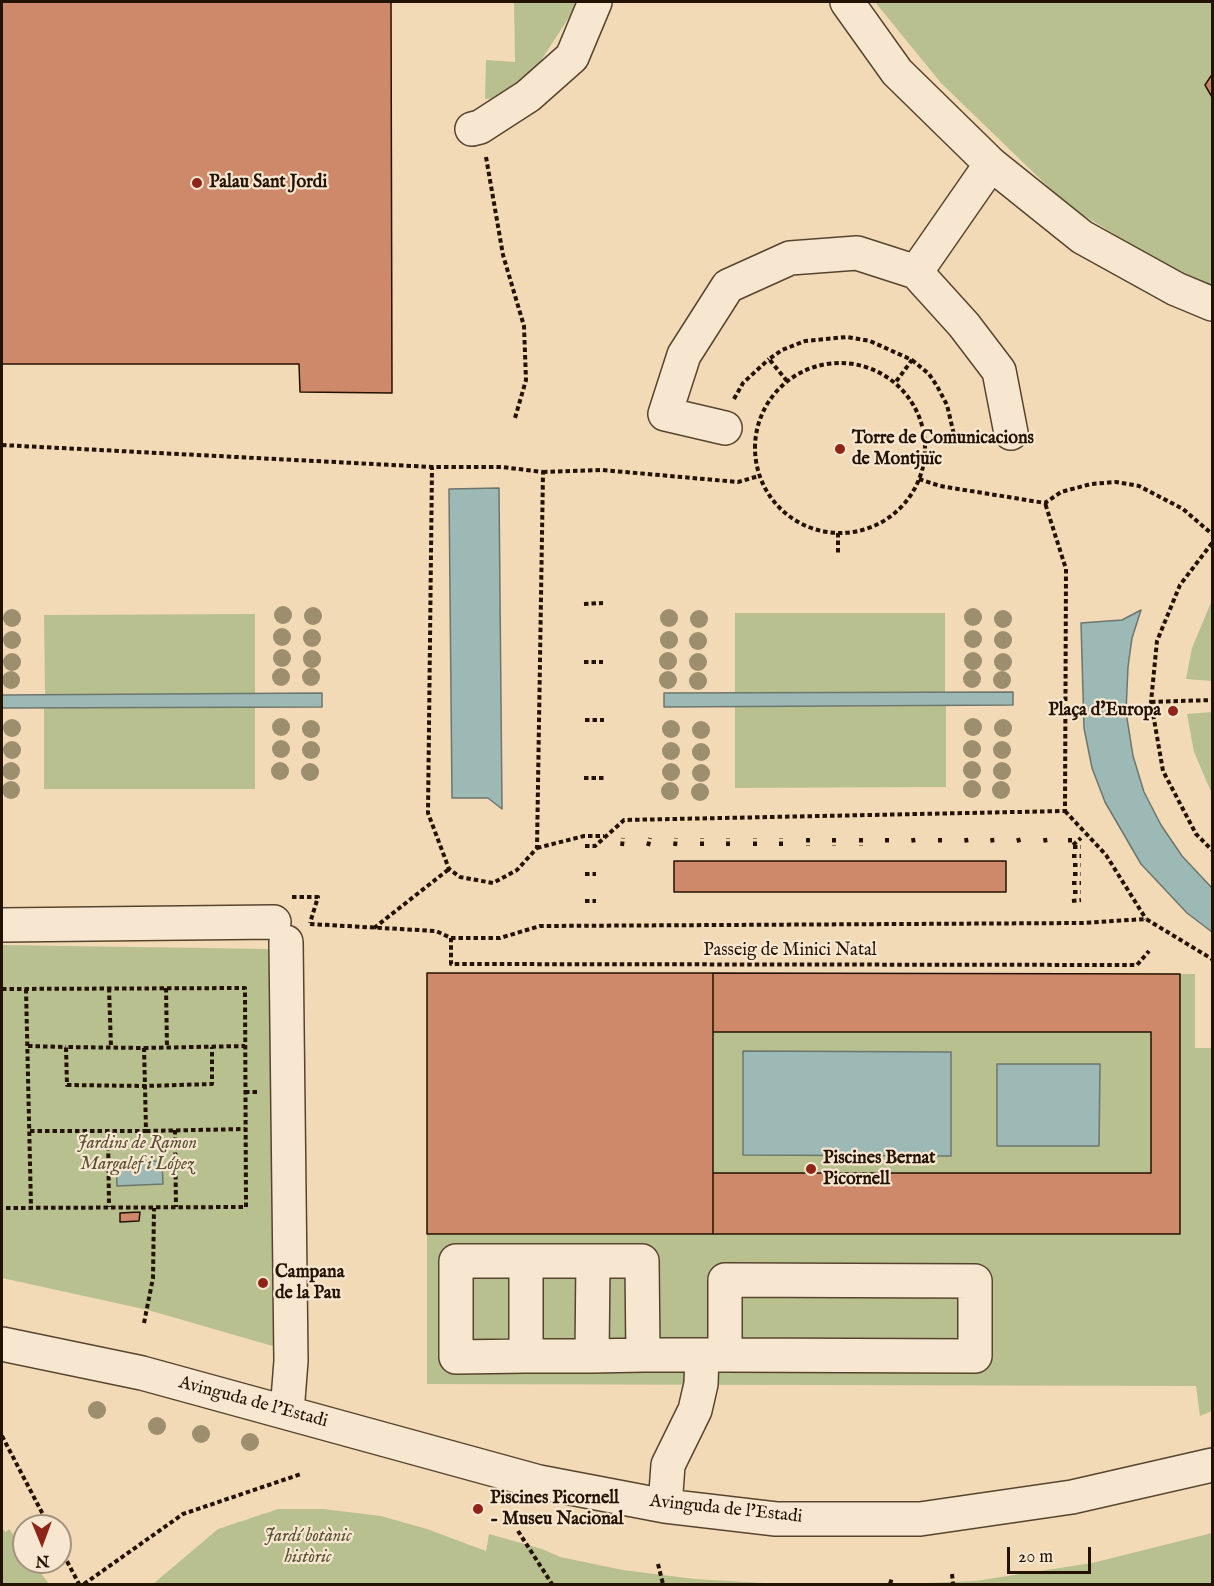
<!DOCTYPE html>
<html>
<head>
<meta charset="utf-8">
<style>
  body { margin:0 }
  #map { position:relative; width:1214px; height:1586px; overflow:hidden; background:#f2dab6; font-family:"IM FELL English",serif }
  canvas { display:block }
  .frame { position:absolute; inset:0; border:3px solid #241200; pointer-events:none }
  .north { position:absolute; left:12px; top:1514px; width:60px; height:60px; box-sizing:border-box; background:#f7e7d0; border:2px solid #a3927d; border-radius:50%; rotate:179deg; font-size:16px; font-weight:700; line-height:24px; text-align:center; color:#241200 }
  .north::after { content:''; display:block; margin:auto; width:21px; height:27px; background:#8f2418; clip-path:polygon(50% 0,100% 100%,50% 72%,0 100%) }
  .scale { position:absolute; left:1007px; top:1547px; width:84px; height:27px; box-sizing:border-box; border:3px solid #241200; border-top:0; padding-left:8px; font-size:18px; line-height:21px; white-space:nowrap; color:#241200; -webkit-text-stroke:4px #f7e7d0; paint-order:stroke }
</style>
</head>
<body>
<div id="map">
<canvas width="1214" height="1586"></canvas>
<div class="frame"></div>
<div class="north">N</div>
<div class="scale">20 m</div>
</div>
<script>
const ctx = document.querySelector('canvas').getContext('2d');
ctx.lineJoin = 'round';
function fillPath(path, color) { ctx.fillStyle = color; ctx.fill(path, 'evenodd'); }
const shape = rows => new Path2D(rows.map(r => 'M' + r).join(''));
function stroke(path, color, width, dash) { ctx.strokeStyle = color; ctx.lineWidth = width; ctx.lineCap = dash ? 'butt' : 'round'; ctx.setLineDash(dash || []); ctx.stroke(path); }
function drawText(font, color, halo, rows, align = 'center') {
  ctx.font = font + ' "IM FELL English",serif'; ctx.lineWidth = 4.5; ctx.setLineDash([]); ctx.textBaseline = 'middle'; ctx.strokeStyle = halo; ctx.fillStyle = color; for (const [text, x, y, turn = 0] of rows) {
    ctx.save(); ctx.translate(x, y); ctx.rotate((+turn || 0) * Math.PI / 180); ctx.textAlign = isNaN(turn) ? turn : align; if (halo) ctx.strokeText(text, 0, 0); ctx.fillText(text, 0, 0); ctx.restore();
  }
}
const green = shape([
  [514,2,579,2,538,65,508,97,485,99,486,60,515,62],
  [875,2,1212,2,1212,288,1142,251,1068,206,941,83],
  [1212,600,1212,681,1186,679,1192,648],
  [735,613,945,613,945,692,735,693],
  [255,614,255,694,45,695,44,615],
  [946,706,946,787,735,788,735,707],
  [44,708,255,708,255,789,44,789],
  [1212,712,1212,794,1194,752,1187,714],
  [2,945,270,949,276,1347,148,1310,2,1278],
  [427,973,1195,974,1195,1048,1212,1048,1212,1411,1200,1416,1196,1386,427,1384],
  [278,1509,323,1509,381,1516,427,1529,486,1551,489,1534,542,1549,560,1557,623,1570,695,1579,782,1584,153,1584,218,1529],
  [2,1529,6,1532,9,1529,18,1541,15,1545,24,1562,31,1570,37,1568,49,1584,2,1584],
  [1212,1533,1212,1584,900,1584,975,1581,1092,1563]
]);
const water = shape([
  [499,488,502,809,488,798,452,798,449,489,499,488],
  [1141,610,1132,638,1128,667,1126,712,1133,756,1144,792,1161,825,1182,856,1212,888,1212,932,1187,913,1141,864,1105,802,1092,768,1084,728,1081,623,1122,620,1141,610],
  [1013,692,1013,705,664,707,664,693,1013,692],
  [322,693,322,707,2,708,2,695,322,693],
  [743,1051,951,1052,951,1156,743,1155,743,1051],
  [997,1064,1100,1064,1099,1146,997,1146,997,1064],
  [162,1161,163,1184,117,1186,116,1162,162,1161]
]);
const building = shape([
  [2,2,391,2,392,393,300,392,299,364,2,364,2,394,2,2],
  [1211,76,1212,76,1212,97,1205,85,1211,76],
  [674,861,1006,861,1006,892,674,892,674,861],
  [427,973,713,973,713,1234,427,1234,427,973],
  [713,973,1180,974,1180,1234,713,1234,713,1173,1151,1173,1151,1032,713,1032,713,973],
  [140,1212,139,1221,120,1222,120,1213,140,1212]
]);
const path = shape([
  [486,157,503,255,524,326,526,380,515,418],
  [912,360,929,374,937,386,947,405,955,439,981,436],
  '755 448a85 85 0 1 1 170 0a85 85 0 1 1-170 0Z',
  [787,381,769,359,782,350,805,341,847,337,870,341,912,360,895,383],
  [734,399,743,383,769,359],
  [2,445,432,467,502,467,543,472,537,848,517,870,493,883,460,877,449,869,428,813,432,467],
  [543,472,602,470,738,482,759,476],
  [919,479,940,486,1045,503,1061,492,1091,484,1116,482,1139,486,1183,509,1212,534],
  [838,533,838,555],
  [1212,543,1180,585,1157,641,1151,702,1163,771,1196,834,1212,850],
  [584,604,603,603],
  [584,662,603,662],
  [1151,702,1212,700],
  [585,720,604,720],
  [584,778,604,778],
  [1065,811,1106,855,1146,919],
  [808,838,808,846],
  [834,838,834,846],
  [861,838,861,846],
  [887,838,887,845],
  [913,838,914,845],
  [940,838,940,845],
  [966,838,967,845],
  [992,838,993,845],
  [1018,838,1020,845],
  [1045,838,1046,845],
  [1070,838,1070,845],
  [1073,845,1081,838],
  [585,846,595,846,624,820,1065,811,1066,569,1045,503],
  [622,846,623,838],
  [648,846,650,838],
  [675,846,676,838],
  [702,846,702,838],
  [728,846,728,838],
  [755,846,755,838],
  [781,846,781,838],
  [1073,847,1081,847],
  [537,848,584,836,604,836],
  [1072,856,1081,856],
  [1073,865,1081,865],
  [585,874,596,874],
  [1073,874,1081,874],
  [1072,883,1081,883],
  [1073,892,1081,892],
  [292,897,318,897,310,923],
  [585,901,596,901],
  [1072,901,1081,900],
  [310,924,436,931,451,938,451,964,1137,965,1149,951],
  [374,928,449,869],
  [451,938,500,938,540,926,1082,923,1146,919,1212,959],
  [109,988,111,1047],
  [166,988,167,1047],
  [2,989,245,988,246,1207,2,1208],
  [26,989,31,1207],
  [28,1046,66,1047],
  [144,1048,245,1046],
  [245,1092,259,1092],
  [175,1130,176,1207],
  [30,1131,146,1131,145,1086,144,1048,66,1047,67,1085,145,1086,212,1084,212,1047],
  [108,1131,109,1207],
  [146,1131,245,1129],
  [144,1323,153,1278,154,1208],
  [2,1436,49,1526],
  [518,1531,552,1584],
  [60,1548,79,1584],
  [658,1564,663,1584],
  [952,1574,953,1584],
  [84,1584,183,1514,301,1474],
  [890,1584,892,1578]
]);
const minor = shape([
  [847,2,897,72,991,164,1082,237,1176,289,1212,304],
  [472,129,480,127,528,96,572,57,595,2],
  [916,272,991,164],
  [725,428,665,414,684,355,728,286,790,258,857,253,916,272,964,325,999,371,1011,433],
  [2,925,274,922],
  [286,942,291,1361,287,1412],
  [526,1261,526,1356],
  [2,1344,142,1373,539,1482,665,1506,776,1519,920,1519,1072,1497,1212,1465],
  [643,1355,642,1261,456,1261,456,1357,526,1356,592,1356,643,1355,702,1355],
  [592,1356,593,1261],
  [665,1506,668,1465,695,1410,701,1384,702,1355,725,1355,975,1356,975,1281,725,1280,725,1355]
]);
const trees = [
  [283,615],
  [313,616],
  [973,617],
  [12,618],
  [669,618],
  [699,619],
  [1003,619],
  [282,637],
  [312,638],
  [973,639],
  [12,640],
  [669,640],
  [1003,640],
  [698,641],
  [282,658],
  [312,659],
  [668,661],
  [973,661],
  [12,662],
  [698,662],
  [1003,662],
  [281,677],
  [311,677],
  [972,679],
  [11,680],
  [668,680],
  [1002,680],
  [698,681],
  [281,727],
  [973,727],
  [12,728],
  [1003,728],
  [311,729],
  [671,729],
  [701,730],
  [281,749],
  [972,749],
  [12,750],
  [311,750],
  [1002,750],
  [671,751],
  [701,752],
  [972,770],
  [11,771],
  [280,771],
  [1002,771],
  [310,772],
  [671,772],
  [701,773],
  [972,789],
  [11,790],
  [1001,790],
  [670,791],
  [700,792],
  [97,1410],
  [157,1426],
  [201,1434],
  [250,1442]
];
const markers = [
  [197,183,6,"#8f2418"],
  [840,449,6,"#8f2418"],
  [1173,711,6,"#8f2418"],
  [811,1169,6,"#8f2418"],
  [263,1283,6,"#8f2418"],
  [478,1509,6,"#8f2418"]
];
const poiNames = [
  ["Palau Sant Jordi",209,183],
  ["Torre de Comunicacions",852,439],
  ["de Montjuïc",852,460],
  ["Plaça d'Europa",1161,711,"right"],
  ["Piscines Bernat",823,1159],
  ["Picornell",823,1180],
  ["Campana",275,1273],
  ["de la Pau",275,1294],
  ["Piscines Picornell",490,1499],
  ["- Museu Nacional",490,1520]
];
const streetNames = [
  ["Passeig de Minici Natal",790,951],
  ["Avinguda de l'Estadi",253,1403,15],
  ["Avinguda de l'Estadi",726,1510,6]
];
const parkNames = [
  ["Jardins de Ramon",137,1144],
  ["Margalef i López",137,1165],
  ["Jardí botànic",308,1537],
  ["històric",308,1558]
];
fillPath(green, '#b8c090');
fillPath(water, '#9db9b6');
stroke(water, '#6d766d', 1.5);
fillPath(building, '#cd896a');
stroke(building, '#241200', 1.5);
stroke(minor, '#58442e', 36);
stroke(path, '#241200', 4, [4.5, 3]);
stroke(minor, '#f7e7d0', 33);
ctx.fillStyle = '#9d8e6d';
for (const [x, y] of trees) { ctx.beginPath(); ctx.arc(x, y, 9, 0, 2 * Math.PI); ctx.fill(); }
for (const [x, y, r, color] of markers) { const dot = new Path2D(); dot.arc(x, y, r, 0, 2 * Math.PI); ctx.fillStyle = color; ctx.fill(dot); stroke(dot, '#f7e7d0', 2); }
drawText('bold 18px', '#241200', '#f7e7d0', poiNames, 'left');
drawText('18px', '#241200', '#f7e7d0', streetNames);
drawText('italic 18px', '#584f32', '#f7e7d0', parkNames);
</script>
</body>
</html>
